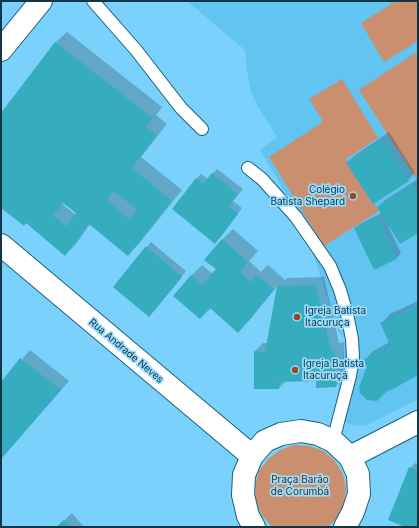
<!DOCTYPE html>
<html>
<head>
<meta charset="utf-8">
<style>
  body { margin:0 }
  #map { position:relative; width:419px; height:528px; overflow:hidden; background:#7ad1fb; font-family:Inter,sans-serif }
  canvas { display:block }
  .frame { position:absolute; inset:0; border:2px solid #113747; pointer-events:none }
</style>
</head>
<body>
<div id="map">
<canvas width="419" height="528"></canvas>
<div class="frame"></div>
</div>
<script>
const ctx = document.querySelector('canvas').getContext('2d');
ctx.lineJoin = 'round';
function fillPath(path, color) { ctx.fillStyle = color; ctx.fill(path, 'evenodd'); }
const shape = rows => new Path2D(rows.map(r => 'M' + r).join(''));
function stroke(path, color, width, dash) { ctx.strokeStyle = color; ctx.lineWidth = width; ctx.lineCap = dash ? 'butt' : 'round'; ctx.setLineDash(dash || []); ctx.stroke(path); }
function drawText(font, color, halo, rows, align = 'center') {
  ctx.font = font + ' Inter,sans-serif'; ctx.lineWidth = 3.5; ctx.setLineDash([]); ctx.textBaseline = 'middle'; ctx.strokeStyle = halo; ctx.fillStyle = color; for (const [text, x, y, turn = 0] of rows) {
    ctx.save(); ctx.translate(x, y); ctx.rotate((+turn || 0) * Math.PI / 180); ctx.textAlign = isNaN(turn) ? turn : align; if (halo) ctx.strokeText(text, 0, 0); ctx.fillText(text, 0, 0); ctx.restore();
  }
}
const built = shape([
  [187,1,418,1,418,399,367,425,356,426,343,421,335,412,345,339,338,331,316,263,310,245,314,241,260,150,277,137,257,105,250,89,248,77,245,50]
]);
const green = shape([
  [396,1,418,1,418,41,384,62,361,23],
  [418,51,418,181,359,90],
  [342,79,378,138,346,159,379,211,324,246,269,157,323,122,324,123,309,99],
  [294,445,309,446,324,451,335,461,343,474,346,489,344,504,337,518,328,527,272,527,261,514,256,501,255,485,259,471,268,459,280,450]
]);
const shadow = shape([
  [67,32,162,107,156,115,167,124,141,157,182,190,138,245,128,255,90,224,76,244,65,255,26,222,1,206,1,115,56,42],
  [62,201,78,213,76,215,61,203],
  [389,132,415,173,408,180,373,203,347,163,354,156],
  [217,169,243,189,233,201,242,208,220,238,196,179,201,174,208,179],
  [418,179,418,231,388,226,401,253,397,258,375,269,355,228,360,224,382,213,378,207,385,200],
  [233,229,258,251,249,261,261,272,268,265,285,280,287,278,324,277,339,343,344,342,344,378,336,386,317,380,286,381,279,388,255,351,263,343,268,343,278,285,249,321,238,331,211,308,200,318,191,276,202,265,213,274,217,269,222,240],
  [151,242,186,271,154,311,147,247],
  [418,301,418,374,387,390,368,367,365,360,373,351,390,342,382,323,390,314],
  [30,350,69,381,1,459,1,383],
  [415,463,418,464,418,527,408,527,410,468],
  [72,513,84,527,57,527]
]);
const building = shape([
  [55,42,153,118,146,126,157,135,132,168,172,201,128,256,89,224,65,256,26,223,24,226,1,208,1,113],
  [114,191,137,210,129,219,107,200],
  [63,203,76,213,66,226,53,215],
  [382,139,409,181,373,204,346,163],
  [212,173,238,194,229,206,238,214,215,244,172,209,196,178,203,184],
  [412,184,418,194,418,233,400,244,377,207],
  [377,217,397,259,374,270,354,228],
  [222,239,248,262,240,272,251,282,257,275,274,290,238,333,210,308,200,319,173,296,191,275,202,285,216,269,204,260],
  [146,246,182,277,149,317,113,287],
  [316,285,331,351,335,350,336,387,316,388,316,381,279,382,279,389,254,389,254,351,265,352,277,286],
  [418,304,418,375,393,389,387,391,377,401,367,400,360,393,359,387,367,367,363,360,390,345,380,323],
  [20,358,61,390,1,459,1,382],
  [409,467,418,470,418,527,405,527,388,520],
  [64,520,71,527,56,527]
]);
const service = shape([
  [93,1,136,50,181,108,202,129],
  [248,168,262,179,296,217,330,266,340,290,347,314,352,339,353,357,350,376,333,441]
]);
const minor = shape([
  [1,245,252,456],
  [350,457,418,422],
  [254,527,248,516,243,495,244,475,252,456,265,441,281,434,301,431,318,434,333,441,350,457,358,474,359,494,353,512,345,527]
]);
const tertiary = shape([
  [1,50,41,1]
]);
const markers = [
  [353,196,4,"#914c20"],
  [297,317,4,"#914c20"],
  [295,370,4,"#914c20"]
];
const poiNames = [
  ["Colégio",345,190,"right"],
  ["Batista Shepard",345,202,"right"],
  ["Igreja Batista",305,311],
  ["Itacuruça",305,323],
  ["Igreja Batista",303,364],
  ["Itacuruçá",303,376]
];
const streetNames = [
  ["Rua Andrade Neves",126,351,40]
];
const parkNames = [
  ["Praça Barão",300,480],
  ["de Corumbá",300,492]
];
fillPath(built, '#62c4f1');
fillPath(green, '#c98f6f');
fillPath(shadow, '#0003');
fillPath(building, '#36adbf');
stroke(service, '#18607d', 14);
stroke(minor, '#18607d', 24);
stroke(tertiary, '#18607d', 24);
stroke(service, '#fff', 12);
stroke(minor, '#fff', 22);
stroke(tertiary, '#fff', 22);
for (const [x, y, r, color] of markers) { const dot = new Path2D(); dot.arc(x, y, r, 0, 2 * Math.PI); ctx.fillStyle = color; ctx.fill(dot); stroke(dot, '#99dcfe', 1.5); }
drawText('10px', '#113747', '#99dcfe', poiNames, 'left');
drawText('10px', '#113747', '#99dcfe', streetNames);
drawText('10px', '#502b15', '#99dcfe', parkNames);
</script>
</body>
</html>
